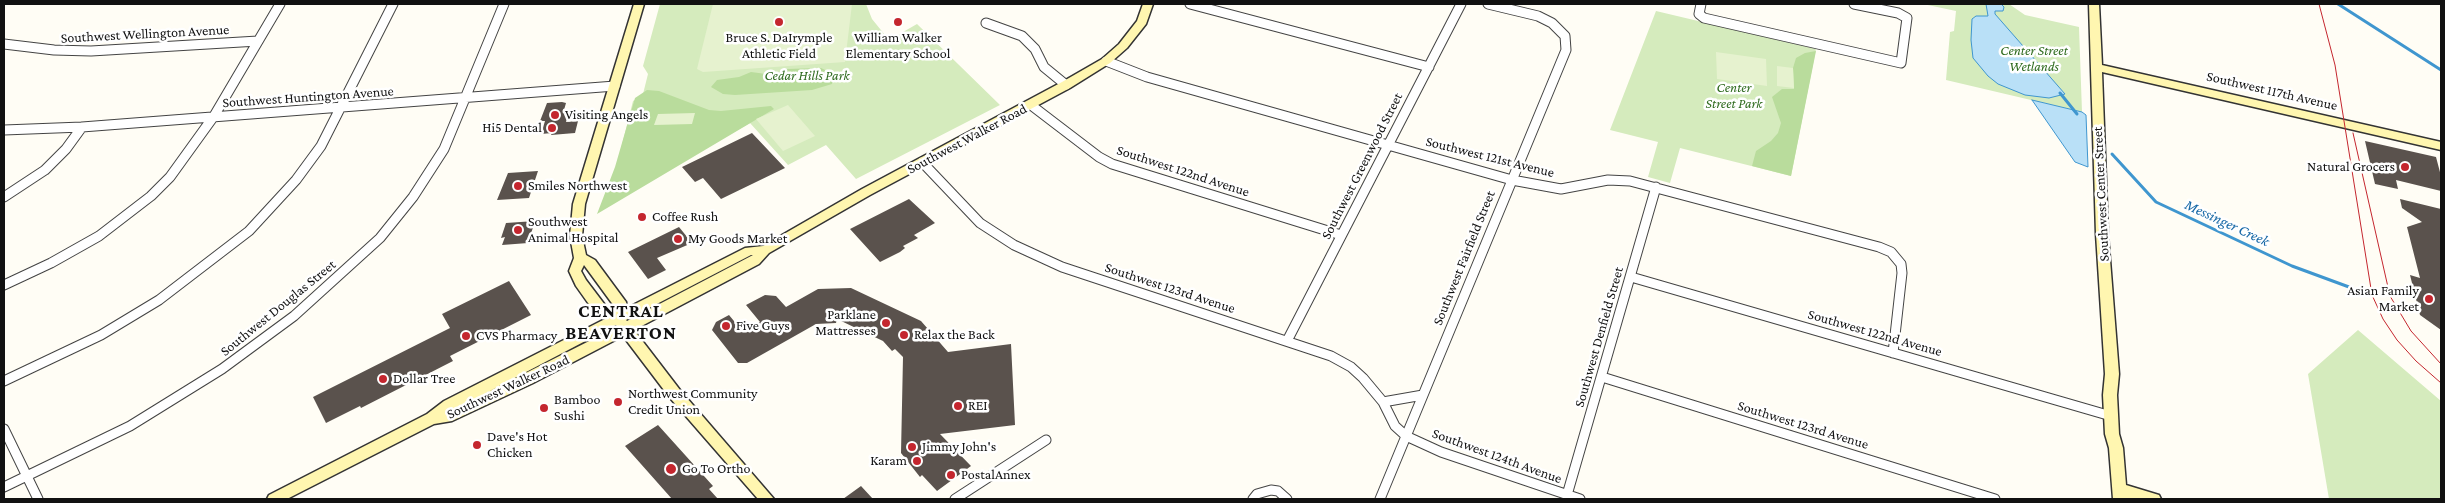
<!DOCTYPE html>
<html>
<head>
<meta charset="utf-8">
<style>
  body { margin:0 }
  #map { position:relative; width:2445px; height:503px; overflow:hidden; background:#fffdf5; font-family:"Crimson Pro",serif }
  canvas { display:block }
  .frame { position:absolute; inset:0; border:5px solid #111; pointer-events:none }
</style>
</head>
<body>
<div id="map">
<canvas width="2445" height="503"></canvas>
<div class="frame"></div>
</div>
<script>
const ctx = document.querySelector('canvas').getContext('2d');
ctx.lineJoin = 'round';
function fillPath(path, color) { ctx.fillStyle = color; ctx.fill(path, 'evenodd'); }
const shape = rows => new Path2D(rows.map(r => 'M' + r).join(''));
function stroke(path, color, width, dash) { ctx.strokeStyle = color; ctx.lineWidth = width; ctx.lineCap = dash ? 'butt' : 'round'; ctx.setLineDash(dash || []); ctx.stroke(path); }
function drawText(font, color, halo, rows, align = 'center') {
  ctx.font = font + ' "Crimson Pro",serif'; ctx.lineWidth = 5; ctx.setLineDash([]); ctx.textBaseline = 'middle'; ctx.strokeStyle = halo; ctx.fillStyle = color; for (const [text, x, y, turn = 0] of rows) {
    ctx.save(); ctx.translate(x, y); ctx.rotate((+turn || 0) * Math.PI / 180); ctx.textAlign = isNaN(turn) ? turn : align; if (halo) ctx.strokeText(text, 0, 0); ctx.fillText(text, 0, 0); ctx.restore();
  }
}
const green = shape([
  [660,4,866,4,872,19,889,40,917,24,1000,105,856,179,826,145,788,165,750,123,607,204,633,101,643,94,648,74,643,66],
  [1923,4,2009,4,2025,15,2079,27,2082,112,1946,80,1950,32,1954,31,1956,11],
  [1656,11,1816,49,1791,176,1680,148,1670,183,1648,177,1658,142,1610,130],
  [2358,330,2441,401,2441,499,2329,499,2308,374]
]);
const forest = shape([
  [1816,51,1791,176,1752,166,1756,151,1771,141,1778,133,1781,123,1772,97,1782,89,1794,89,1793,68,1796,58,1805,53],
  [821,68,827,71,833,78,832,84,812,90,735,95,723,94,711,87,717,80,739,77,751,72,774,75,787,69],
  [647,90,659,91,709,110,721,111,771,106,774,109,597,214,615,167,635,98]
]);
const pitch = shape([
  [713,4,852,4,845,62,703,72,697,69],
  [1716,52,1766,59,1767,86,1717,79],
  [1777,66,1793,68,1794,88,1777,86],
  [788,105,815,136,783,151,756,119],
  [695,113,692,124,654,125,658,114]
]);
const water = shape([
  [1986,4,2001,4,2004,7,2003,11,1995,11,1995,14,2065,94,2049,98,2025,95,1998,84,1988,76,1973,58,1971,40,1972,19,1976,16,1988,16,1986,4],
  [2032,100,2082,112,2086,115,2088,167,2075,162,2032,100]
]);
const stream = shape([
  [2338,4,2441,70],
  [2060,93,2077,114],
  [2112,154,2156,202,2292,266,2349,287]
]);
const building = shape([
  [562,102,566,103,564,110,570,109,566,122,578,121,575,133,551,135,552,133,541,134,545,121,540,121,547,103],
  [752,133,785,168,721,199,703,178,695,182,682,167],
  [2365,141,2436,157,2441,176,2441,191,2396,180,2398,189,2375,184],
  [538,171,529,198,497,200,508,173],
  [909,199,935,223,914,235,918,238,903,246,905,248,900,252,880,262,850,229],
  [2400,199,2441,209,2441,330,2420,315,2410,275,2420,278,2407,227,2422,222,2402,208],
  [535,221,528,243,502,245,505,237,501,238,506,223],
  [679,227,692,243,657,258,666,270,648,279,628,252],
  [509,281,531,315,450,356,453,361,361,408,360,406,326,423,313,397,450,328,442,314],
  [851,288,921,321,948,352,1011,344,1015,425,940,434,971,466,937,491,922,475,920,477,901,453,903,357,895,349,892,351,883,341,837,319,836,323,816,324,747,363,738,363,712,330,716,322,729,315,743,332,760,322,746,305,765,295,776,296,786,307,818,289],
  [658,425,713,486,709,489,718,499,672,499,625,446],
  [861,486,873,499,843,499]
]);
const street = shape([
  [1190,4,1429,67],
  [1701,4,1699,14,1704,18,1901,63,1907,18,1898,13,1854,4],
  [986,23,1022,36,1035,49,1044,67,1066,85],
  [4,44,54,50,91,51,258,41],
  [1106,61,1147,77,1512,180,1561,189,1608,180,1630,181,1879,247,1891,252,1901,264,1902,273,1893,353],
  [1031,105,1099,157,1112,164,1341,235],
  [4,130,82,127,615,86],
  [922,162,980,223,1014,245,1062,267,1331,356,1351,367,1363,378,1383,402,1395,426,1406,436,1441,452,1580,499],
  [4,197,45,170,66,149,82,127],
  [1631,277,2111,416],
  [4,285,51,263,99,236,151,196,170,177,214,116,280,4],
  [1287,341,1461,4],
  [1602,377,1995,499],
  [4,381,101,335,159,300,249,231,296,180,321,146,393,4],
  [1383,402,1423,395],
  [4,429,38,499],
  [4,487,130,426,222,369,294,316,380,238,413,197,444,149,504,4],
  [1567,495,1656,187],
  [955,499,1046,440],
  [1253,499,1257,494,1271,490,1278,491,1287,499],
  [1380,499,1566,50,1565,36,1552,23,1538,16,1488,4]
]);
const secondary = shape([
  [634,4,644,4,585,204,582,236,586,255,595,260,626,302,627,308,745,248,763,246,862,189,1062,82,1102,59,1119,44,1137,21,1143,4,1153,4,1146,24,1127,48,1110,63,1070,88,870,195,769,253,759,264,634,330,680,390,774,499,758,499,670,398,623,336,533,383,452,421,434,424,287,499,267,499,269,495,427,414,444,401,605,319,598,317,576,286,569,271,574,258,570,236,573,204,634,4],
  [753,255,627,321,626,320,751,255,753,255],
  [584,265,614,306,613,312,608,309,586,280,581,271,584,265],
  [616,325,617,327,484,394,616,325],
  [2089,4,2099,4,2102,65,2441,142,2441,150,2102,72,2108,234,2119,374,2117,395,2119,434,2123,448,2126,485,2159,495,2161,499,2113,499,2109,448,2105,434,2103,395,2105,374,2096,234,2089,4]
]);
const tram = shape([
  [2319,4,2335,65,2372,295,2383,319,2397,340,2416,361,2441,383],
  [2353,133,2390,296,2411,331,2441,364]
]);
const markers = [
  [779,22,5,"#c4262e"],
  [898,22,5,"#c4262e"],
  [555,115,5,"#c4262e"],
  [552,128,5,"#c4262e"],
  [2405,167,5,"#c4262e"],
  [518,186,5,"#c4262e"],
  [642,217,5,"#c4262e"],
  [518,230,5,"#c4262e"],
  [678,239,5,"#c4262e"],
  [2429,299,5,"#c4262e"],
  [886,323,5,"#c4262e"],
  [726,326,5,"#c4262e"],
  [904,335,5,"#c4262e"],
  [466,336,5,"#c4262e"],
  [383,379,5,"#c4262e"],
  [618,402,5,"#c4262e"],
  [958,406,5,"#c4262e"],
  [544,408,5,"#c4262e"],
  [477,445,5,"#c4262e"],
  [912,447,5,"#c4262e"],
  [917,461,5,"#c4262e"],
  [671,469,6,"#c4262e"],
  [951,475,5,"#c4262e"]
];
const streetNames = [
  ["Southwest Wellington Avenue",145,34,-3],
  ["Southwest 117th Avenue",2272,91,13],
  ["Southwest Huntington Avenue",308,97,-4],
  ["Southwest Walker Road",967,139,-28],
  ["Southwest 121st Avenue",1490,157,14],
  ["Southwest Greenwood Street",1362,166,-63],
  ["Southwest 122nd Avenue",1183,171,18],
  ["Southwest Center Street",2101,194,-93],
  ["Southwest Fairfield Street",1464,258,-68],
  ["Southwest 123rd Avenue",1170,288,18],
  ["Southwest Douglas Street",278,308,-39],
  ["Southwest 122nd Avenue",1875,333,16],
  ["Southwest Denfield Street",1599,337,-74],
  ["Southwest Walker Road",508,387,-25],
  ["Southwest 123rd Avenue",1803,425,17],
  ["Southwest 124th Avenue",1497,456,20]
];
const poiNames = [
  ["Bruce S. DaIrymple",779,38,"center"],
  ["Athletic Field",779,54,"center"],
  ["William Walker",898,38,"center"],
  ["Elementary School",898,54,"center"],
  ["Visiting Angels",565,115],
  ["Hi5 Dental",542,128,"right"],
  ["Natural Grocers",2395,167,"right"],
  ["Smiles Northwest",528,186],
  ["Coffee Rush",652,217],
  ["Southwest",528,222],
  ["Animal Hospital",528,238],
  ["My Goods Market",688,239],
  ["Asian Family",2419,291,"right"],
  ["Market",2419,307,"right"],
  ["Parklane",876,315,"right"],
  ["Mattresses",876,331,"right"],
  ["Five Guys",736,326],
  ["Relax the Back",914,335],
  ["CVS Pharmacy",476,336],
  ["Dollar Tree",393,379],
  ["Northwest Community",628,394],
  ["Credit Union",628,410],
  ["Bamboo",554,400],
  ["Sushi",554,416],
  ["REI",968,406],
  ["Dave's Hot",487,437],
  ["Chicken",487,453],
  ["Jimmy John's",922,447],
  ["Karam",907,461,"right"],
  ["Go To Ortho",682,469],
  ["PostalAnnex",961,475]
];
const parkNames = [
  ["Center Street",2034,51],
  ["Wetlands",2034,67],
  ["Cedar Hills Park",807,76],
  ["Center",1734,88],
  ["Street Park",1734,104]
];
const waterNames = [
  ["Messinger Creek",2227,223,25]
];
const districtNames = [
  ["CENTRAL",621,311],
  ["BEAVERTON",621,333]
];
fillPath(green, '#d5ebbd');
fillPath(forest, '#b9dc9c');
fillPath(pitch, '#e6f2cf');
fillPath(water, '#b9e0f7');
stroke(water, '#3f96cf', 1);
stroke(stream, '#3f96cf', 3);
fillPath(building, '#5a524d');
stroke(street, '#444', 11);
stroke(secondary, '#333', 3);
stroke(street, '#fff', 9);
fillPath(secondary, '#fff6b0');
stroke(tram, '#c4262e', 1);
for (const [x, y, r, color] of markers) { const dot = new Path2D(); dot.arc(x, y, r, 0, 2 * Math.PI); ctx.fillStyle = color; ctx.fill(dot); stroke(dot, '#fff', 2); }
drawText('14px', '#111', '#fff', streetNames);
drawText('14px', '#111', '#fff', poiNames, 'left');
drawText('italic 14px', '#2f6b1f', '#fff', parkNames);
drawText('italic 15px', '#1768a6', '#fff', waterNames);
ctx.letterSpacing = '1px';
drawText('bold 19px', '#111', '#fff', districtNames);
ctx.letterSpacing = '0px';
</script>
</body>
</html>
